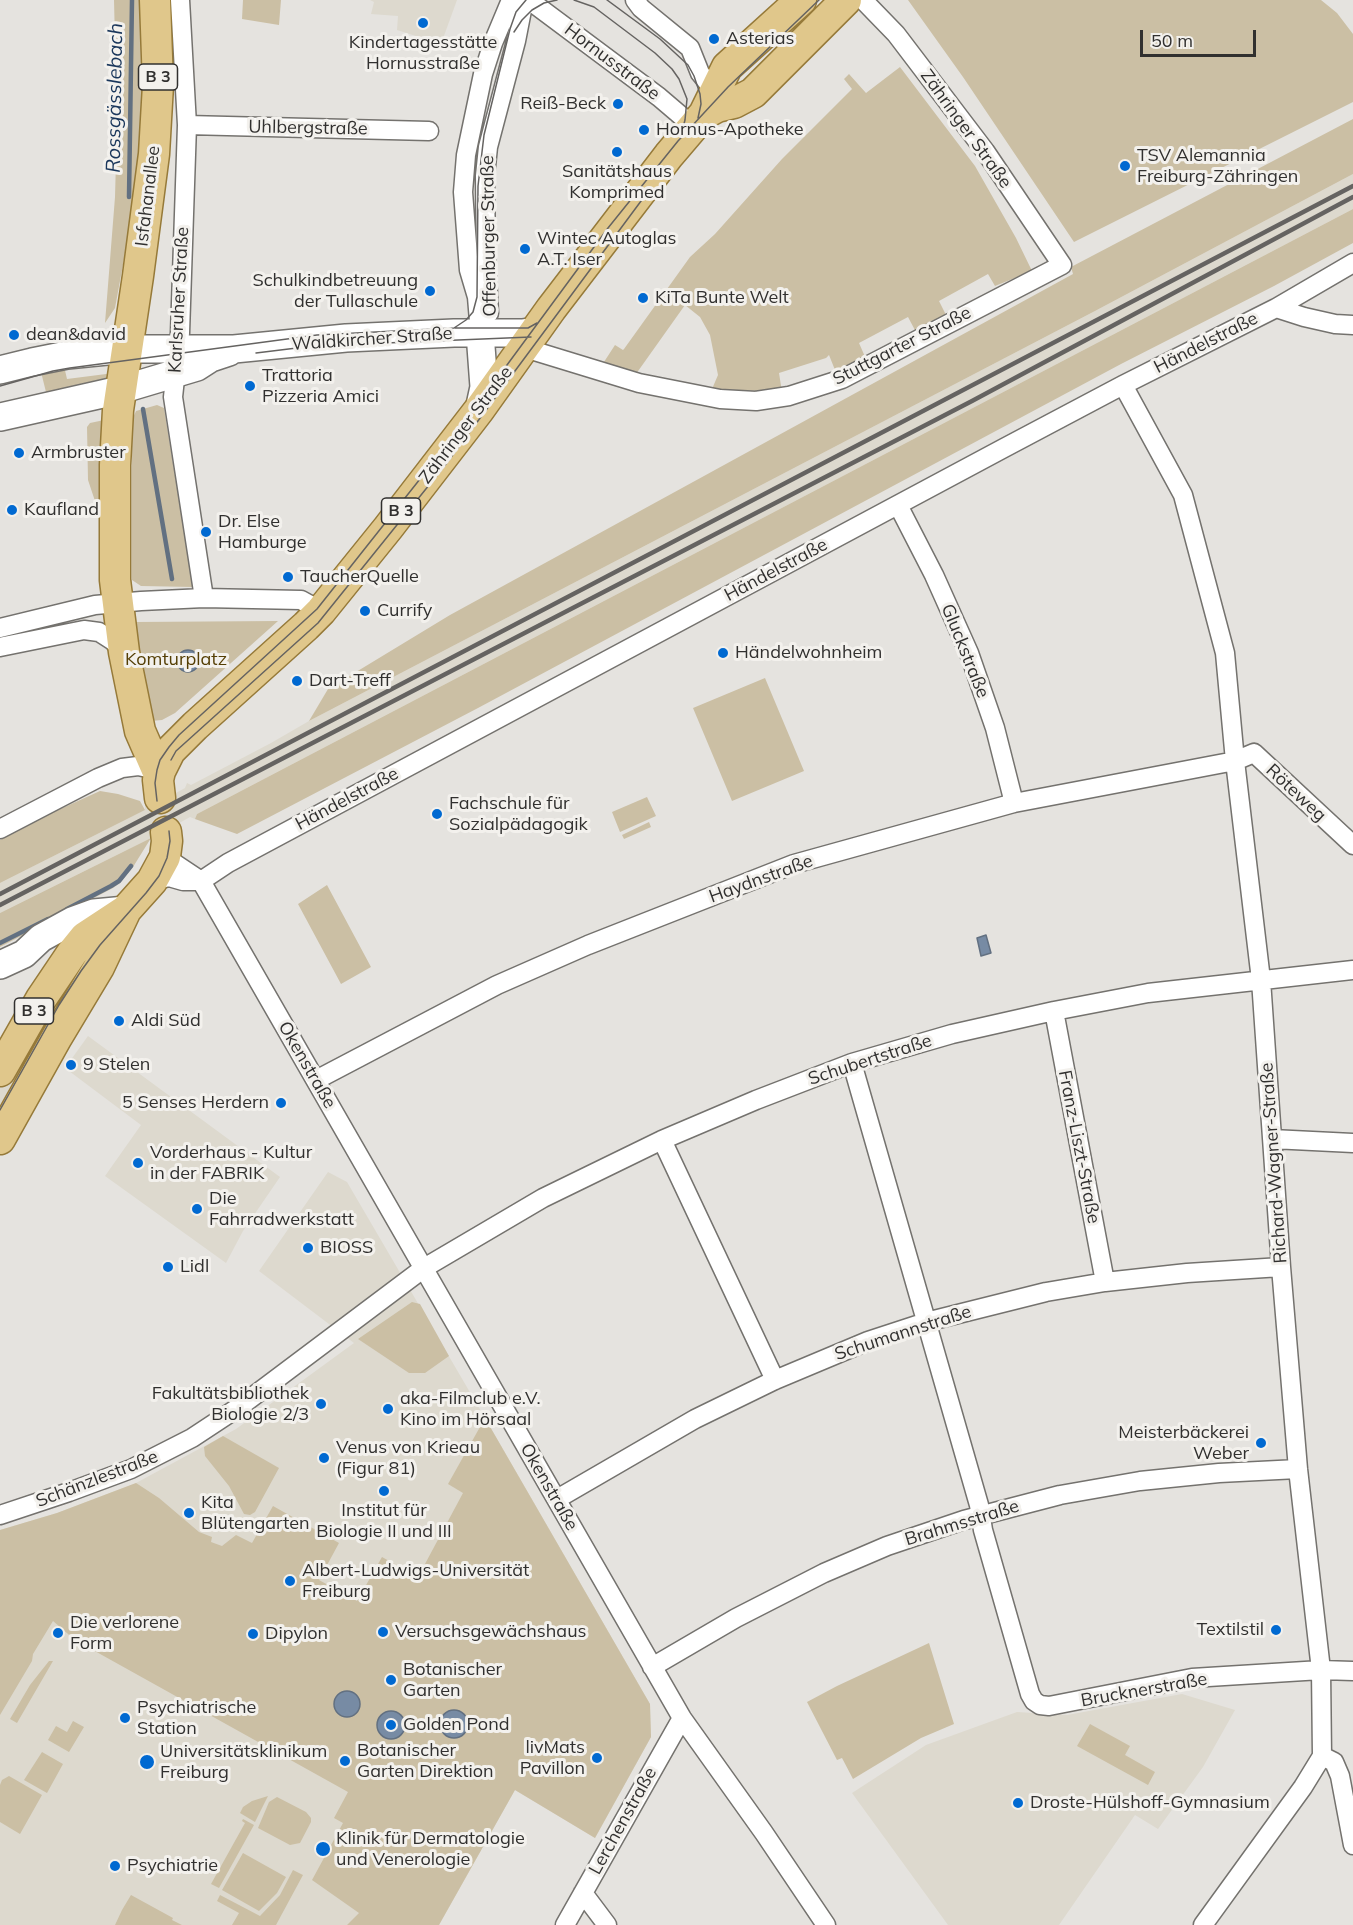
<!DOCTYPE html>
<html>
<head>
<meta charset="utf-8">
<style>
  body { margin:0 }
  #map { position:relative; width:1353px; height:1925px; overflow:hidden; background:#e5e3df; font-family:Mulish,sans-serif }
  canvas { display:block }
  .scale { position:absolute; left:1140px; top:30px; width:116px; height:27px; box-sizing:border-box; border:3px solid #31302f; border-top:0; padding-left:8px; font-size:18px; line-height:21px; white-space:nowrap; color:#31302f; -webkit-text-stroke:4px #f3f1ed; paint-order:stroke }
</style>
</head>
<body>
<div id="map">
<canvas width="1353" height="1925"></canvas>
<div class="scale">50 m</div>
</div>
<script>
const ctx = document.querySelector('canvas').getContext('2d');
ctx.lineJoin = 'round';
function fillPath(path, color) { ctx.fillStyle = color; ctx.fill(path, 'evenodd'); }
const shape = rows => new Path2D(rows.map(r => 'M' + r).join(''));
function stroke(path, color, width, dash) { ctx.strokeStyle = color; ctx.lineWidth = width; ctx.lineCap = dash ? 'butt' : 'round'; ctx.setLineDash(dash || []); ctx.stroke(path); }
function drawText(font, color, halo, rows, align = 'center') {
  ctx.font = font + ' Mulish,sans-serif'; ctx.lineWidth = 6; ctx.setLineDash([]); ctx.textBaseline = 'middle'; ctx.strokeStyle = halo; ctx.fillStyle = color; for (const [text, x, y, turn = 0] of rows) {
    ctx.save(); ctx.translate(x, y); ctx.rotate((+turn || 0) * Math.PI / 180); ctx.textAlign = isNaN(turn) ? turn : align; if (halo) ctx.strokeText(text, 0, 0); ctx.fillText(text, 0, 0); ctx.restore();
  }
}
const built = shape([
  [370,0,457,0,441,44,397,30,398,16,371,14,374,2],
  [1353,174,1353,209,197,814,195,819,190,817,158,835,157,840,151,838,0,913,0,883,129,818,145,810,145,805,150,807,185,788,187,783,191,785,271,743,309,721,1095,311],
  [50,1008,55,1012,0,1130,0,1083],
  [88,1036,280,1177,243,1231,226,1263,105,1176,141,1125,65,1068],
  [328,1172,347,1182,485,1418,650,1704,651,1737,595,1838,515,1790,439,1925,0,1925,0,1530,57,1513,136,1483,236,1429,354,1343,259,1271],
  [1182,1694,1235,1710,1203,1767,1158,1829,1135,1815,1059,1925,948,1925,852,1793,926,1745,1017,1712,1067,1715]
]);
const green = shape([
  [114,0,142,0,143,83,140,159,134,205,115,308,105,323,115,197,117,124],
  [243,0,281,0,279,25,242,19],
  [908,0,1321,0,1337,13,1353,34,1353,102,1074,242,963,77],
  [900,67,975,166,1016,238,1032,271,995,286,988,274,939,301,947,317,916,332,908,317,859,343,866,359,837,375,829,355,826,358,779,373,782,392,712,389,718,375,710,335,700,317,685,305,636,374,602,365,615,345,623,350,624,349,690,257,715,234,782,159,852,89,844,79,849,74,866,93],
  [1353,119,1353,174,1095,311,309,721,328,689,450,615,1073,274,1071,267],
  [1353,209,1353,243,1274,286,1121,364,478,708,237,834,195,819,197,814],
  [39,364,64,366,67,379,114,373,111,377,46,392],
  [157,405,164,408,193,587,141,586,132,580,132,457,129,427,136,411],
  [109,419,101,519,88,480,87,427,90,423],
  [278,621,175,713,162,720,151,721,131,626,135,622],
  [765,678,804,771,732,801,693,708],
  [100,791,118,794,140,801,145,810,0,883,0,840,47,815],
  [647,797,656,816,620,832,612,812],
  [649,822,651,827,624,839,622,835],
  [151,838,133,867,120,883,113,888,0,947,0,913],
  [327,885,371,967,341,984,298,904],
  [412,1302,420,1304,449,1356,425,1373,409,1373,358,1339],
  [485,1418,650,1704,651,1737,595,1838,515,1790,439,1925,347,1925,359,1913,312,1880,343,1823,334,1818,348,1792,75,1640,53,1621,33,1654,32,1661,0,1715,0,1530,57,1513,136,1483,159,1498,199,1532,212,1537,211,1542,222,1546,236,1535,252,1543,273,1506,339,1543,319,1580,357,1601,382,1557,418,1577,463,1493,448,1484],
  [223,1436,279,1468,255,1512,250,1515,244,1514,229,1486,205,1456,204,1447],
  [929,1643,954,1724,921,1738,853,1779,842,1758,837,1760,807,1702,837,1686],
  [49,1661,53,1661,17,1723,10,1719,30,1685],
  [73,1721,84,1727,69,1752,48,1740,56,1726,67,1732],
  [1090,1724,1130,1746,1125,1755,1155,1772,1148,1785,1077,1746],
  [42,1752,63,1764,47,1793,24,1780],
  [9,1776,42,1795,20,1834,0,1822,0,1785,2,1780],
  [268,1796,255,1822,240,1813,243,1807,252,1801],
  [277,1797,306,1812,311,1818,311,1822,300,1843,290,1845,258,1828,269,1802],
  [243,1819,254,1825,219,1888,211,1884,245,1823,242,1821],
  [243,1853,286,1877,277,1893,259,1911,222,1890],
  [293,1870,303,1875,276,1925,232,1925,239,1913,217,1901,220,1895,260,1916,280,1895],
  [131,1895,173,1918,172,1920,182,1925,115,1925,122,1910]
]);
const water = shape([
  '177 661a11 11 0 1 1 22 0a11 11 0 1 1-22 0Z',
  [986,935,991,953,981,956,977,938,986,935],
  '334 1704a13 13 0 1 1 26 0a13 13 0 1 1-26 0Z',
  '440 1724a14 14 0 1 1 28 0a14 14 0 1 1-28 0Z',
  '377 1725a14 14 0 1 1 28 0a14 14 0 1 1-28 0Z'
]);
const stream = shape([
  [129,197,132,0],
  [143,409,172,579],
  [67,909,111,886,119,881,131,866],
  [0,943,48,919]
]);
const minor = shape([
  [180,0,187,125,180,333,173,397,204,598],
  [529,0,659,97,693,126],
  [635,0,641,8,690,48,700,73,708,83,723,95],
  [187,125,429,131],
  [1276,308,1304,317,1335,324,1353,325],
  [489,313,486,257,485,176,488,147,516,41,524,0],
  [480,333,477,297,469,270,463,192,466,155,483,74,493,43,511,0],
  [518,340,531,350,639,383,720,399,756,401,789,396,842,379,1062,265,985,151,896,34,863,0],
  [1123,385,1183,495,1225,653,1235,761,1261,980,1281,1267,1298,1469,1321,1670,1322,1756,1303,1787,1203,1925],
  [898,505,934,575,969,653,995,728,1014,803],
  [0,628,95,605,141,601,204,598,301,600,321,611],
  [0,647,84,630,99,632,113,641,124,652],
  [0,829,98,778,122,768,138,766,157,770],
  [165,857,201,881,682,1718,764,1833,826,1925],
  [152,881,169,877,183,881,201,881],
  [201,881,228,863,1004,448,1123,385,1276,308,1353,263],
  [1054,1011,1105,1282],
  [852,1063,979,1505,983,1530,1030,1694,1034,1701,1040,1705,1049,1706,1192,1678,1321,1670,1353,1671],
  [316,1080,497,985,588,945,794,864,1014,803,1235,761,1254,753,1353,845],
  [1272,1139,1353,1143],
  [662,1140,775,1380],
  [557,1499,695,1419,775,1380,868,1341,926,1322,1046,1292,1105,1282,1187,1273,1281,1267],
  [0,1515,69,1492,131,1469,192,1438,239,1407,424,1268,543,1198,662,1140,756,1100,852,1063,952,1034,1054,1011,1148,993,1353,970],
  [652,1667,736,1618,824,1573,887,1546,964,1520,1060,1495,1140,1481,1219,1473,1298,1469],
  [1322,1756,1334,1762,1340,1776,1353,1845],
  [583,1893,607,1925],
  [565,1925,682,1718]
]);
const secondary = shape([
  [0,370,32,362,67,355,127,349,234,349,346,338,454,333,522,333,536,331],
  [479,410,484,387,480,333],
  [0,417,120,390,197,367,211,358,229,352],
  [0,965,24,954,41,938,72,921,94,913,126,910]
]);
const primary = shape([
  [155,0,158,85,154,154,138,276,118,410,115,465,115,580,124,652,140,731,157,770,160,771],
  [704,114,717,107,734,103,753,93,846,0],
  [160,798,158,780,160,771,170,751,195,726,306,626,321,611,388,528,479,410,551,309,669,155,704,114,727,67,801,0],
  [0,1071,41,999,72,953,85,937,126,910,152,881,165,857,167,841,166,832],
  [0,1139,57,1037,99,967,126,910]
]);
const tram = shape([
  [574,0,594,7,655,53,672,69,679,79,687,99,685,120,681,135],
  [607,0,660,39,688,65,694,76,700,94,701,104,698,118],
  [514,32,522,20,532,10,544,3,557,0],
  [455,328,528,328,537,323],
  [256,353,313,346,531,337],
  [0,386,53,371,70,368,317,335,454,328,466,320,473,312,477,297,478,186,484,135,510,29,516,12,526,0],
  [171,760,176,751,186,742,318,623,446,464,644,197],
  [157,801,155,783,157,770,160,760,169,747,179,735,317,609,462,426,608,228,678,141,728,87,819,0],
  [0,1110,59,1005,81,971,100,945,146,893,159,876,167,858,170,841,169,831]
]);
const rail = shape([
  [0,894,1353,186],
  [0,905,972,401,1353,197]
]);
const markers = [
  [423,23,6,"#0069d1"],
  [714,39,6,"#0069d1"],
  [618,104,6,"#0069d1"],
  [644,130,6,"#0069d1"],
  [617,152,6,"#0069d1"],
  [1125,166,6,"#0069d1"],
  [525,249,6,"#0069d1"],
  [430,291,6,"#0069d1"],
  [643,298,6,"#0069d1"],
  [14,335,6,"#0069d1"],
  [250,386,6,"#0069d1"],
  [19,453,6,"#0069d1"],
  [12,510,6,"#0069d1"],
  [206,532,6,"#0069d1"],
  [288,577,6,"#0069d1"],
  [365,611,6,"#0069d1"],
  [723,653,6,"#0069d1"],
  [297,681,6,"#0069d1"],
  [437,814,6,"#0069d1"],
  [119,1021,6,"#0069d1"],
  [71,1065,6,"#0069d1"],
  [281,1103,6,"#0069d1"],
  [138,1163,6,"#0069d1"],
  [197,1209,6,"#0069d1"],
  [308,1248,6,"#0069d1"],
  [168,1267,6,"#0069d1"],
  [321,1404,6,"#0069d1"],
  [388,1409,6,"#0069d1"],
  [1261,1443,6,"#0069d1"],
  [324,1458,6,"#0069d1"],
  [384,1491,6,"#0069d1"],
  [189,1513,6,"#0069d1"],
  [290,1581,6,"#0069d1"],
  [1276,1630,6,"#0069d1"],
  [383,1632,6,"#0069d1"],
  [58,1633,6,"#0069d1"],
  [253,1634,6,"#0069d1"],
  [391,1680,6,"#0069d1"],
  [125,1718,6,"#0069d1"],
  [391,1725,6,"#0069d1"],
  [597,1758,6,"#0069d1"],
  [345,1761,6,"#0069d1"],
  [147,1762,8,"#0069d1"],
  [1018,1803,6,"#0069d1"],
  [323,1849,8,"#0069d1"],
  [115,1866,6,"#0069d1"]
];
const shields = [
  [158,77,39],
  [401,511,39],
  [34,1011,39]
];
const shieldNames = [
  ["B 3",158,77],
  ["B 3",401,511],
  ["B 3",34,1011]
];
const poiNames = [
  ["Asterias",726,39],
  ["Kindertagesstätte",423,43,"center"],
  ["Hornusstraße",423,64,"center"],
  ["Reiß-Beck",606,104,"right"],
  ["Hornus-Apotheke",656,130],
  ["TSV Alemannia",1137,156],
  ["Freiburg-Zähringen",1137,177],
  ["Sanitätshaus",617,172,"center"],
  ["Komprimed",617,193,"center"],
  ["Wintec Autoglas",537,239],
  ["A.T. Iser",537,260],
  ["Schulkindbetreuung",418,281,"right"],
  ["der Tullaschule",418,302,"right"],
  ["KiTa Bunte Welt",655,298],
  ["dean&david",26,335],
  ["Trattoria",262,376],
  ["Pizzeria Amici",262,397],
  ["Armbruster",31,453],
  ["Kaufland",24,510],
  ["Dr. Else",218,522],
  ["Hamburge",218,543],
  ["TaucherQuelle",300,577],
  ["Currify",377,611],
  ["Händelwohnheim",735,653],
  ["Dart-Treff",309,681],
  ["Fachschule für",449,804],
  ["Sozialpädagogik",449,825],
  ["Aldi Süd",131,1021],
  ["9 Stelen",83,1065],
  ["5 Senses Herdern",269,1103,"right"],
  ["Vorderhaus - Kultur",150,1153],
  ["in der FABRIK",150,1174],
  ["Die",209,1199],
  ["Fahrradwerkstatt",209,1220],
  ["BIOSS",320,1248],
  ["Lidl",180,1267],
  ["Fakultätsbibliothek",309,1394,"right"],
  ["Biologie 2/3",309,1415,"right"],
  ["aka-Filmclub e.V.",400,1399],
  ["Kino im Hörsaal",400,1420],
  ["Meisterbäckerei",1249,1433,"right"],
  ["Weber",1249,1454,"right"],
  ["Venus von Krieau",336,1448],
  ["(Figur 81)",336,1469],
  ["Kita",201,1503],
  ["Blütengarten",201,1524],
  ["Institut für",384,1511,"center"],
  ["Biologie II und III",384,1532,"center"],
  ["Albert-Ludwigs-Universität",302,1571],
  ["Freiburg",302,1592],
  ["Die verlorene",70,1623],
  ["Form",70,1644],
  ["Textilstil",1264,1630,"right"],
  ["Versuchsgewächshaus",395,1632],
  ["Dipylon",265,1634],
  ["Botanischer",403,1670],
  ["Garten",403,1691],
  ["Psychiatrische",137,1708],
  ["Station",137,1729],
  ["Golden Pond",403,1725],
  ["livMats",585,1748,"right"],
  ["Pavillon",585,1769,"right"],
  ["Botanischer",357,1751],
  ["Garten Direktion",357,1772],
  ["Universitätsklinikum",160,1752],
  ["Freiburg",160,1773],
  ["Droste-Hülshoff-Gymnasium",1030,1803],
  ["Klinik für Dermatologie",336,1839],
  ["und Venerologie",336,1860],
  ["Psychiatrie",127,1866]
];
const streetNames = [
  ["Hornusstraße",612,62,37],
  ["Uhlbergstraße",308,128,1],
  ["Zähringer Straße",966,129,54],
  ["Isfahanallee",148,196,-83],
  ["Offenburger Straße",489,236,-91],
  ["Karlsruher Straße",179,300,-87],
  ["Waldkircher Straße",372,339,-4],
  ["Händelstraße",1206,343,-27],
  ["Stuttgarter Straße",902,346,-27],
  ["Zähringer Straße",466,425,-53],
  ["Händelstraße",776,570,-28],
  ["Gluckstraße",965,651,68],
  ["Röteweg",1296,793,43],
  ["Händelstraße",347,799,-28],
  ["Haydnstraße",761,879,-20],
  ["Schubertstraße",870,1060,-18],
  ["Okenstraße",307,1065,60],
  ["Franz-Liszt-Straße",1079,1147,79],
  ["Richard-Wagner-Straße",1274,1163,-94],
  ["Schumannstraße",903,1333,-18],
  ["Schänzlestraße",97,1479,-21],
  ["Okenstraße",549,1487,60],
  ["Brahmsstraße",962,1523,-17],
  ["Brucknerstraße",1144,1690,-10],
  ["Lerchenstraße",623,1821,-61]
];
const parkNames = [
  ["Komturplatz",176,660]
];
const waterNames = [
  ["Rossgässlebach",115,98,-89]
];
fillPath(built, '#ddd9ce');
fillPath(green, '#cbbfa4');
fillPath(water, '#778ba4');
stroke(water, '#627081', 1.5);
stroke(stream, '#627081', 4.5);
stroke(minor, '#74726e', 21);
stroke(secondary, '#74726e', 30);
stroke(primary, '#967a39', 33);
stroke(minor, '#fff', 18);
stroke(secondary, '#fff', 27);
stroke(primary, '#e0c78b', 30);
stroke(tram, '#656361', 1.5);
stroke(rail, '#656361', 4.5);
for (const [x, y, r, color] of markers) { const dot = new Path2D(); dot.arc(x, y, r, 0, 2 * Math.PI); ctx.fillStyle = color; ctx.fill(dot); stroke(dot, '#f3f1ed', 2); }
for (const [x, y, w] of shields) { const box = new Path2D(); box.roundRect(x - w / 2, y - 13, w, 26, 4.5); ctx.fillStyle = '#f3f1ed'; ctx.fill(box); stroke(box, '#31302f', 1.5); }
drawText('bold 16px', '#31302f', null, shieldNames);
drawText('18px', '#31302f', '#f3f1ed', poiNames, 'left');
drawText('18px', '#31302f', '#f3f1ed', streetNames);
drawText('18px', '#543e04', '#f3f1ed', parkNames);
drawText('italic 20px', '#19365b', '#f3f1ed', waterNames);
</script>
</body>
</html>
